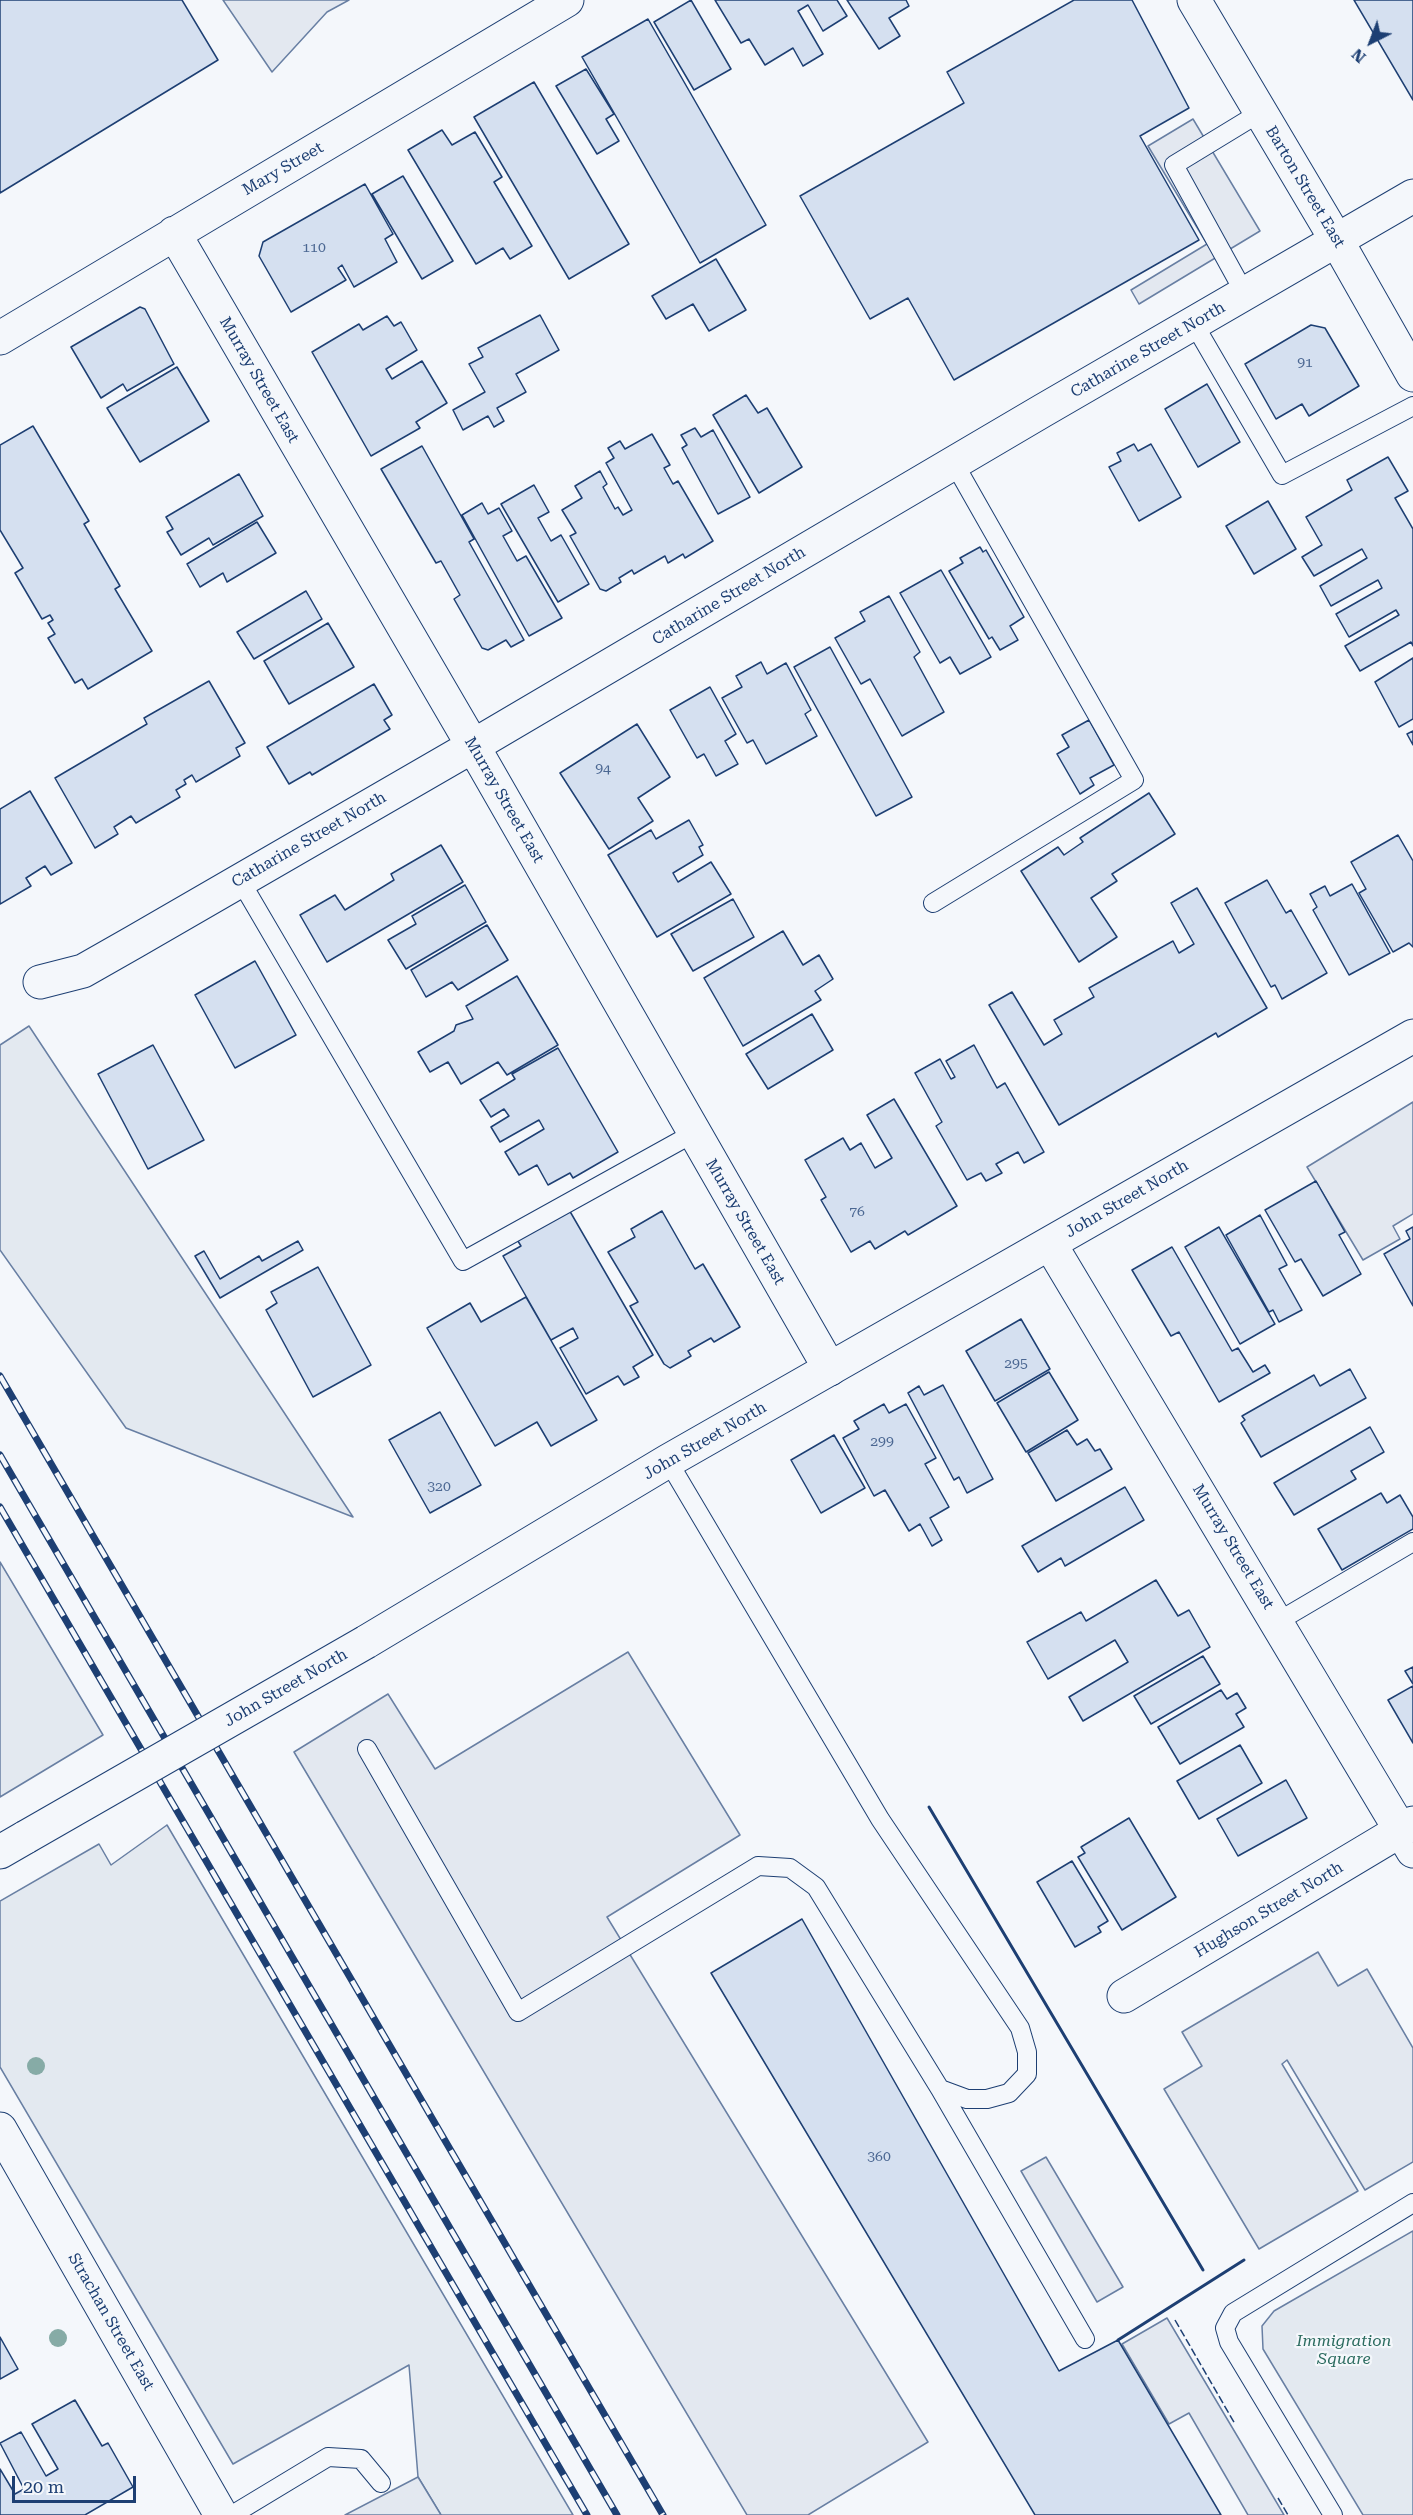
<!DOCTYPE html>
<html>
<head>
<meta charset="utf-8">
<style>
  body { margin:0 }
  #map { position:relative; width:1413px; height:2515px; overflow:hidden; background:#f4f7fb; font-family:"Roboto Serif",serif }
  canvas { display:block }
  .north { position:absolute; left:1341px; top:12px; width:60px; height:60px; -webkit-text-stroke:4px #f4f7fb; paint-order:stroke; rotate:222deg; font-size:16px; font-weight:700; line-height:24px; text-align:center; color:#1d3f73 }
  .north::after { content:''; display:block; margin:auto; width:21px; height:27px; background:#1d3f73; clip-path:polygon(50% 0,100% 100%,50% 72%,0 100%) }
  .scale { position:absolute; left:12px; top:2476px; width:124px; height:27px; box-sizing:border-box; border:3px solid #1d3f73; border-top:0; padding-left:8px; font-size:18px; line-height:21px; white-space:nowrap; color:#1d3f73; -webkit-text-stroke:4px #f4f7fb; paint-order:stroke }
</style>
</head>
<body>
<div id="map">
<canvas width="1413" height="2515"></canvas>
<div class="north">N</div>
<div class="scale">20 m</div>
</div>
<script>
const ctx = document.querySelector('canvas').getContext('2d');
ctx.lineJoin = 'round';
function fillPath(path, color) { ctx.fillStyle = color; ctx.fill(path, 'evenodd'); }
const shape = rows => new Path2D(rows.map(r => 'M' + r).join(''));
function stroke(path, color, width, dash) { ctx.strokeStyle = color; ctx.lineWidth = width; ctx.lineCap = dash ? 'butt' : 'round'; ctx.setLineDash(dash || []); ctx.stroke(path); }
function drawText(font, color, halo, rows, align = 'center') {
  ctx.font = font + ' "Roboto Serif",serif'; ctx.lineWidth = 4.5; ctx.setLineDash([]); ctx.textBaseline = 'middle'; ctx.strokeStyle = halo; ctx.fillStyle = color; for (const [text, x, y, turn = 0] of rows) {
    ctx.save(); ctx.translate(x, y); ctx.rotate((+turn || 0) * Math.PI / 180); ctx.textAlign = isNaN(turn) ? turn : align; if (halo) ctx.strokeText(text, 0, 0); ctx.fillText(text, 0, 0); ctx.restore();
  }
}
const green = shape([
  [29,1026,353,1517,126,1428,0,1250,0,1045,29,1026],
  [0,1562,103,1735,0,1797,0,1562],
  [167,1825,573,2515,441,2515,418,2477,409,2365,233,2464,0,2067,0,1901,99,1844,111,1865,167,1825],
  [1413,2231,1413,2515,1363,2515,1263,2349,1262,2326,1274,2311,1413,2231]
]);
const parking = shape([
  [223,0,349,0,327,12,272,72,223,0],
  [1193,119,1260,231,1139,304,1131,290,1207,244,1148,146,1193,119],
  [1413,1102,1413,1214,1393,1226,1400,1239,1363,1260,1307,1167,1413,1102],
  [628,1652,740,1835,607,1917,928,2442,808,2515,747,2515,294,1752,388,1694,435,1769,628,1652],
  [1318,1952,1338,1986,1367,1969,1413,2048,1413,2162,1365,2190,1287,2060,1282,2064,1358,2191,1259,2249,1164,2089,1202,2066,1182,2032,1318,1952],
  [1046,2157,1123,2287,1097,2302,1021,2171,1046,2157],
  [1167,2318,1242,2444,1284,2515,1248,2515,1189,2413,1169,2424,1122,2344,1167,2318],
  [418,2477,441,2515,345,2515,418,2477]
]);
const building = shape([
  [0,0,182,0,218,60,0,193,0,0],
  [691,0,731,69,694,90,654,22,691,0],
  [715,0,837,0,847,16,823,31,808,5,798,11,823,54,803,66,793,48,765,65,749,39,741,43,715,0],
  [847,0,906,0,909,6,889,18,900,36,879,49,847,0],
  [1074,0,1132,0,1189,108,1140,136,1199,240,954,380,908,298,870,319,800,196,964,103,947,72,1074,0],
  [1354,0,1413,0,1413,100,1354,0],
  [648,19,766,225,700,263,582,57,648,19],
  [586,69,614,114,606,119,619,141,597,154,556,86,586,69],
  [534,82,629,244,569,279,474,117,534,82],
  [442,130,452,145,475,132,502,177,494,182,532,246,510,259,503,248,476,264,408,150,442,130],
  [403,176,453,261,422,279,372,194,403,176],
  [365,184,393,234,385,239,397,262,354,287,342,265,338,268,346,280,291,312,259,256,263,242,365,184],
  [716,259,746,310,709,331,693,304,666,319,652,296,716,259],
  [140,307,145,309,174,364,127,391,123,384,101,398,71,347,140,307],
  [540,315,559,350,516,374,526,392,497,408,504,421,494,427,488,416,463,430,453,410,485,392,469,364,483,357,478,348,540,315],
  [387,316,394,326,401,322,417,350,386,369,392,379,422,361,447,403,416,422,420,428,371,456,312,352,359,324,363,330,387,316],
  [1311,325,1325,328,1359,386,1309,416,1302,404,1276,419,1245,364,1311,325],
  [177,367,209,421,140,462,107,408,177,367],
  [1207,384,1240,442,1198,467,1165,409,1207,384],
  [746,395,758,413,767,408,802,467,759,493,713,415,746,395],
  [33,426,89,521,84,524,120,586,115,589,152,651,88,689,82,679,75,683,48,638,55,634,48,623,53,620,50,615,42,619,15,573,23,568,0,530,0,445,33,426],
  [695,428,701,437,713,430,750,497,718,514,682,448,687,445,681,435,695,428],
  [652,434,670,465,664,468,673,484,678,481,713,541,685,558,683,554,668,563,665,556,634,574,632,570,619,578,621,582,606,591,600,589,570,536,576,533,562,510,582,498,575,486,600,471,607,484,603,487,615,509,618,507,623,515,632,510,606,463,614,458,608,448,620,441,625,449,652,434],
  [1134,444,1138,451,1151,444,1181,497,1139,521,1109,467,1121,461,1117,453,1134,444],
  [422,446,474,539,469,542,524,640,511,647,506,640,488,650,482,648,454,599,460,595,441,561,436,563,381,469,422,446],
  [1388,457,1408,491,1395,498,1413,529,1413,646,1411,642,1360,671,1345,646,1399,615,1396,610,1349,637,1336,614,1382,588,1378,580,1331,606,1320,586,1367,558,1362,549,1314,576,1302,557,1322,545,1306,517,1352,490,1347,480,1388,457],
  [239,474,263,516,213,545,209,538,181,555,167,532,173,529,166,517,239,474],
  [534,485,549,512,538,518,551,541,561,535,589,584,558,602,501,504,534,485],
  [1268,501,1296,549,1254,574,1226,526,1268,501],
  [482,503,488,514,499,508,512,531,503,536,517,561,526,556,562,618,529,636,462,515,482,503],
  [257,522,276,553,227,582,223,573,200,587,187,564,257,522],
  [980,547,983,552,986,550,1024,617,1010,626,1018,640,1000,650,992,637,989,639,949,571,963,563,960,558,980,547],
  [941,570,991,657,960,674,950,657,940,663,900,593,941,570],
  [306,591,322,619,254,659,237,632,306,591],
  [889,596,920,652,914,657,944,712,902,736,870,679,861,684,835,638,865,621,860,612,889,596],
  [328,623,354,667,289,704,264,661,328,623],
  [830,647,912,797,876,816,794,667,830,647],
  [1413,658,1413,719,1399,727,1375,682,1413,658],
  [761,662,767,674,786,663,811,710,805,714,817,736,766,764,753,740,747,743,722,698,742,687,736,676,761,662],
  [209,681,245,743,236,748,240,756,196,782,192,775,184,780,186,784,176,790,180,797,136,823,131,816,114,827,118,834,95,848,55,778,147,724,144,718,209,681],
  [374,684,392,715,384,720,390,729,312,775,310,772,289,784,267,747,374,684],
  [710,687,736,734,725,741,738,764,716,776,704,754,697,758,670,710,710,687],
  [1089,720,1114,765,1090,778,1094,785,1080,794,1057,754,1069,747,1062,735,1089,720],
  [637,724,670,777,638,798,653,821,609,849,560,773,637,724],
  [1413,731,1413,745,1407,734,1413,731],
  [30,791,72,863,51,875,45,866,26,878,31,886,0,904,0,809,30,791],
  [1149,793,1175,834,1112,874,1117,881,1091,898,1117,937,1079,962,1021,871,1058,847,1064,855,1083,842,1080,838,1149,793],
  [689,820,703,845,699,847,703,855,673,873,678,882,711,862,731,894,657,937,608,855,651,830,656,839,689,820],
  [1398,835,1413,861,1413,947,1409,943,1393,952,1359,893,1366,889,1351,862,1398,835],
  [441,845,463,882,327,962,300,915,335,895,345,910,394,880,391,874,441,845],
  [1267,880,1286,913,1291,910,1327,973,1282,999,1275,985,1271,987,1225,903,1267,880],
  [1352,884,1390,953,1349,975,1313,910,1317,907,1310,894,1325,886,1330,896,1352,884],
  [465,885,486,922,406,969,388,940,416,924,412,916,465,885],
  [1197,888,1267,1008,1218,1037,1216,1033,1059,1125,989,1005,1012,992,1044,1045,1062,1034,1054,1020,1094,997,1089,988,1173,941,1179,953,1194,944,1171,903,1197,888],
  [733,899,754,937,693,971,671,934,733,899],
  [487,925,508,960,458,990,452,982,426,997,411,970,487,925],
  [783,931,803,965,819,955,833,979,815,991,821,1000,743,1046,704,978,783,931],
  [255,961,296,1035,235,1068,195,995,255,961],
  [517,976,558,1045,507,1075,498,1062,461,1084,448,1062,430,1072,418,1052,454,1031,456,1025,473,1019,466,1006,517,976],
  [812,1014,833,1050,768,1089,746,1054,812,1014],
  [153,1045,204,1140,148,1169,98,1074,153,1045],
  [974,1045,997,1088,1005,1083,1044,1152,1024,1163,1018,1152,996,1164,1002,1173,986,1181,981,1173,967,1180,936,1126,942,1122,915,1073,940,1059,951,1079,955,1077,946,1061,974,1045],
  [558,1048,618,1152,573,1178,570,1173,548,1185,537,1165,519,1175,505,1152,544,1129,539,1120,500,1142,491,1127,509,1116,504,1109,491,1117,480,1100,515,1079,512,1074,558,1048],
  [894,1099,957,1206,908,1235,905,1231,875,1249,870,1241,851,1252,821,1200,826,1197,805,1160,843,1138,850,1150,861,1143,875,1168,892,1158,867,1115,894,1099],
  [1316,1181,1345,1232,1339,1235,1361,1274,1323,1296,1301,1259,1295,1262,1265,1210,1316,1181],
  [568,1208,653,1355,633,1367,639,1377,624,1385,618,1376,586,1394,560,1348,578,1338,573,1328,551,1340,503,1256,521,1246,516,1238,568,1208],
  [662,1211,695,1269,703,1264,740,1327,714,1342,711,1338,695,1347,688,1351,691,1356,670,1368,664,1364,630,1306,638,1302,608,1252,635,1237,631,1229,662,1211],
  [1260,1215,1287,1265,1279,1269,1302,1310,1279,1322,1273,1310,1269,1312,1226,1235,1260,1215],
  [1219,1227,1275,1324,1240,1344,1185,1247,1219,1227],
  [1413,1227,1413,1306,1384,1254,1410,1239,1406,1231,1413,1227],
  [298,1241,303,1250,220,1298,195,1256,204,1251,220,1279,259,1256,262,1261,298,1241],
  [1172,1247,1232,1351,1238,1348,1253,1372,1265,1365,1270,1373,1219,1402,1179,1332,1171,1336,1132,1270,1172,1247],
  [318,1267,371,1365,313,1397,266,1310,277,1303,271,1292,318,1267],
  [526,1297,597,1420,551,1446,537,1422,495,1446,427,1328,470,1303,481,1322,526,1297],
  [1021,1319,1050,1369,995,1401,966,1351,1021,1319],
  [1350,1369,1366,1398,1261,1457,1241,1423,1245,1420,1242,1416,1314,1375,1320,1386,1350,1369],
  [1049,1372,1078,1420,1026,1452,997,1403,1049,1372],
  [943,1385,993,1479,967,1493,959,1477,954,1480,908,1393,919,1386,924,1395,943,1385],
  [884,1404,889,1413,906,1404,936,1458,925,1464,949,1507,930,1518,942,1540,932,1546,920,1524,909,1531,885,1490,874,1496,843,1438,859,1429,854,1421,884,1404],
  [440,1412,481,1485,430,1513,389,1440,440,1412],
  [1370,1427,1384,1452,1351,1471,1356,1479,1294,1515,1274,1483,1370,1427],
  [1067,1430,1077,1445,1087,1439,1095,1451,1100,1449,1112,1469,1056,1501,1028,1453,1067,1430],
  [834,1435,865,1488,821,1513,791,1460,834,1435],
  [1125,1487,1144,1520,1065,1566,1061,1558,1038,1572,1022,1546,1125,1487],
  [1381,1493,1387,1503,1400,1495,1413,1517,1413,1529,1342,1570,1318,1529,1381,1493],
  [1156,1580,1178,1616,1189,1610,1210,1647,1083,1721,1069,1697,1128,1662,1115,1640,1048,1679,1027,1642,1081,1612,1086,1621,1156,1580],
  [1203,1656,1220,1684,1151,1724,1134,1696,1203,1656],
  [1413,1667,1413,1684,1405,1671,1413,1667],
  [1413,1686,1413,1743,1388,1700,1413,1686],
  [1221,1690,1227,1699,1237,1693,1246,1708,1236,1714,1244,1727,1180,1764,1158,1727,1221,1690],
  [1240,1745,1262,1783,1199,1819,1177,1781,1240,1745],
  [1286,1780,1307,1818,1238,1856,1217,1819,1286,1780],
  [1129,1818,1176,1897,1122,1930,1078,1857,1085,1853,1081,1847,1129,1818],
  [1072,1861,1108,1921,1098,1927,1101,1932,1075,1947,1037,1882,1072,1861],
  [802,1919,1059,2371,1118,2340,1221,2515,1035,2515,711,1973,802,1919],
  [0,2337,18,2369,0,2379,0,2337],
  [75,2400,102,2446,108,2443,133,2487,85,2515,0,2515,0,2469,15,2494,24,2489,0,2443,21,2432,46,2476,58,2469,32,2424,75,2400]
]);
const lane = shape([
  [1245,294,1174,165,1261,112],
  [1194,324,1282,475,1413,406],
  [240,880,463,1261,694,1133],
  [933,903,1134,780,954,463],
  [1277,1622,1413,1542],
  [367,1749,518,2012,758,1866,790,1868,816,1887,940,2089,967,2099,987,2099,1009,2093,1027,2074,1027,2052,1020,2028,880,1819,668,1461],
  [940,2089,1085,2339],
  [232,2515,328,2457,361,2459,381,2483],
  [1333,2515,1229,2342,1225,2328,1233,2313,1413,2203]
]);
const street = shape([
  [174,233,473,746,830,1369],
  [0,338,567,0],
  [40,982,83,971,134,942,473,746,1042,411,1413,196],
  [1050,1244,1413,1851],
  [1124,1996,1413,1823],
  [0,2129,221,2515]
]);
const secondary = shape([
  [1194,0,1337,241,1413,375],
  [366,1642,668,1461,1413,1036],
  [0,1852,26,1837]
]);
const rail = shape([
  [0,1376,663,2515],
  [0,1455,617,2515],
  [0,1507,587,2515]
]);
const secondaryBridge = shape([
  [26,1837,366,1642]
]);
const fence = shape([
  [1175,2320,1235,2424],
  [1278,2498,1288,2515]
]);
const wall = shape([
  [929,1807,1203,2270],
  [1118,2340,1244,2260]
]);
const trees = [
  [36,2066],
  [58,2338]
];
const numberNames = [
  ["110",314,248],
  ["91",1305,363],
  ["94",603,769],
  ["76",857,1212],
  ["295",1016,1364],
  ["299",882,1442],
  ["320",439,1487],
  ["360",879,2157]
];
const streetNames = [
  ["Mary Street",283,169,-30],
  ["Barton Street East",1305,187,59],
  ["Catharine Street North",1148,350,-30],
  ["Murray Street East",259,380,60],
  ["Catharine Street North",729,596,-31],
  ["Murray Street East",504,800,60],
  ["Catharine Street North",309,840,-30],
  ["John Street North",1127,1199,-30],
  ["Murray Street East",745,1222,60],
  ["John Street North",705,1441,-30],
  ["Murray Street East",1233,1547,59],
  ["John Street North",286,1688,-30],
  ["Hughson Street North",1269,1910,-31],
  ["Strachan Street East",111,2322,60]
];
const parkNames = [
  ["Immigration",1344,2341],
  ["Square",1344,2359]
];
fillPath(green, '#e3e9f0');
stroke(green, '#687fa3', 1.5);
fillPath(parking, '#e3e8f0');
stroke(parking, '#687fa3', 1.5);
fillPath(building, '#d5e0f0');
stroke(building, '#1d3f73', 1.5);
stroke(lane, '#1d3f73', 20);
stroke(street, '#1d3f73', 35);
stroke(secondary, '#1d3f73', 35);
stroke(lane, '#f4f7fb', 18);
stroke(street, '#f4f7fb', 33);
stroke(secondary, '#f4f7fb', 33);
stroke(rail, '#1d3f73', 7);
stroke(rail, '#f4f7fb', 4.5, [14]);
stroke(secondaryBridge, '#1d3f73', 35, []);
stroke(secondaryBridge, '#f4f7fb', 33);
stroke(fence, '#1d3f73', 1.5, [8, 3]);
stroke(wall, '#1d3f73', 3);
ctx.fillStyle = '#86aba6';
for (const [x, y] of trees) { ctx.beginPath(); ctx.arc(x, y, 9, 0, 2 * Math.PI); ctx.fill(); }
drawText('14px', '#4b6792', null, numberNames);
drawText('16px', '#1d3f73', '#f4f7fb', streetNames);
drawText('italic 16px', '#2c6c60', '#f4f7fb', parkNames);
</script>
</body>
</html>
